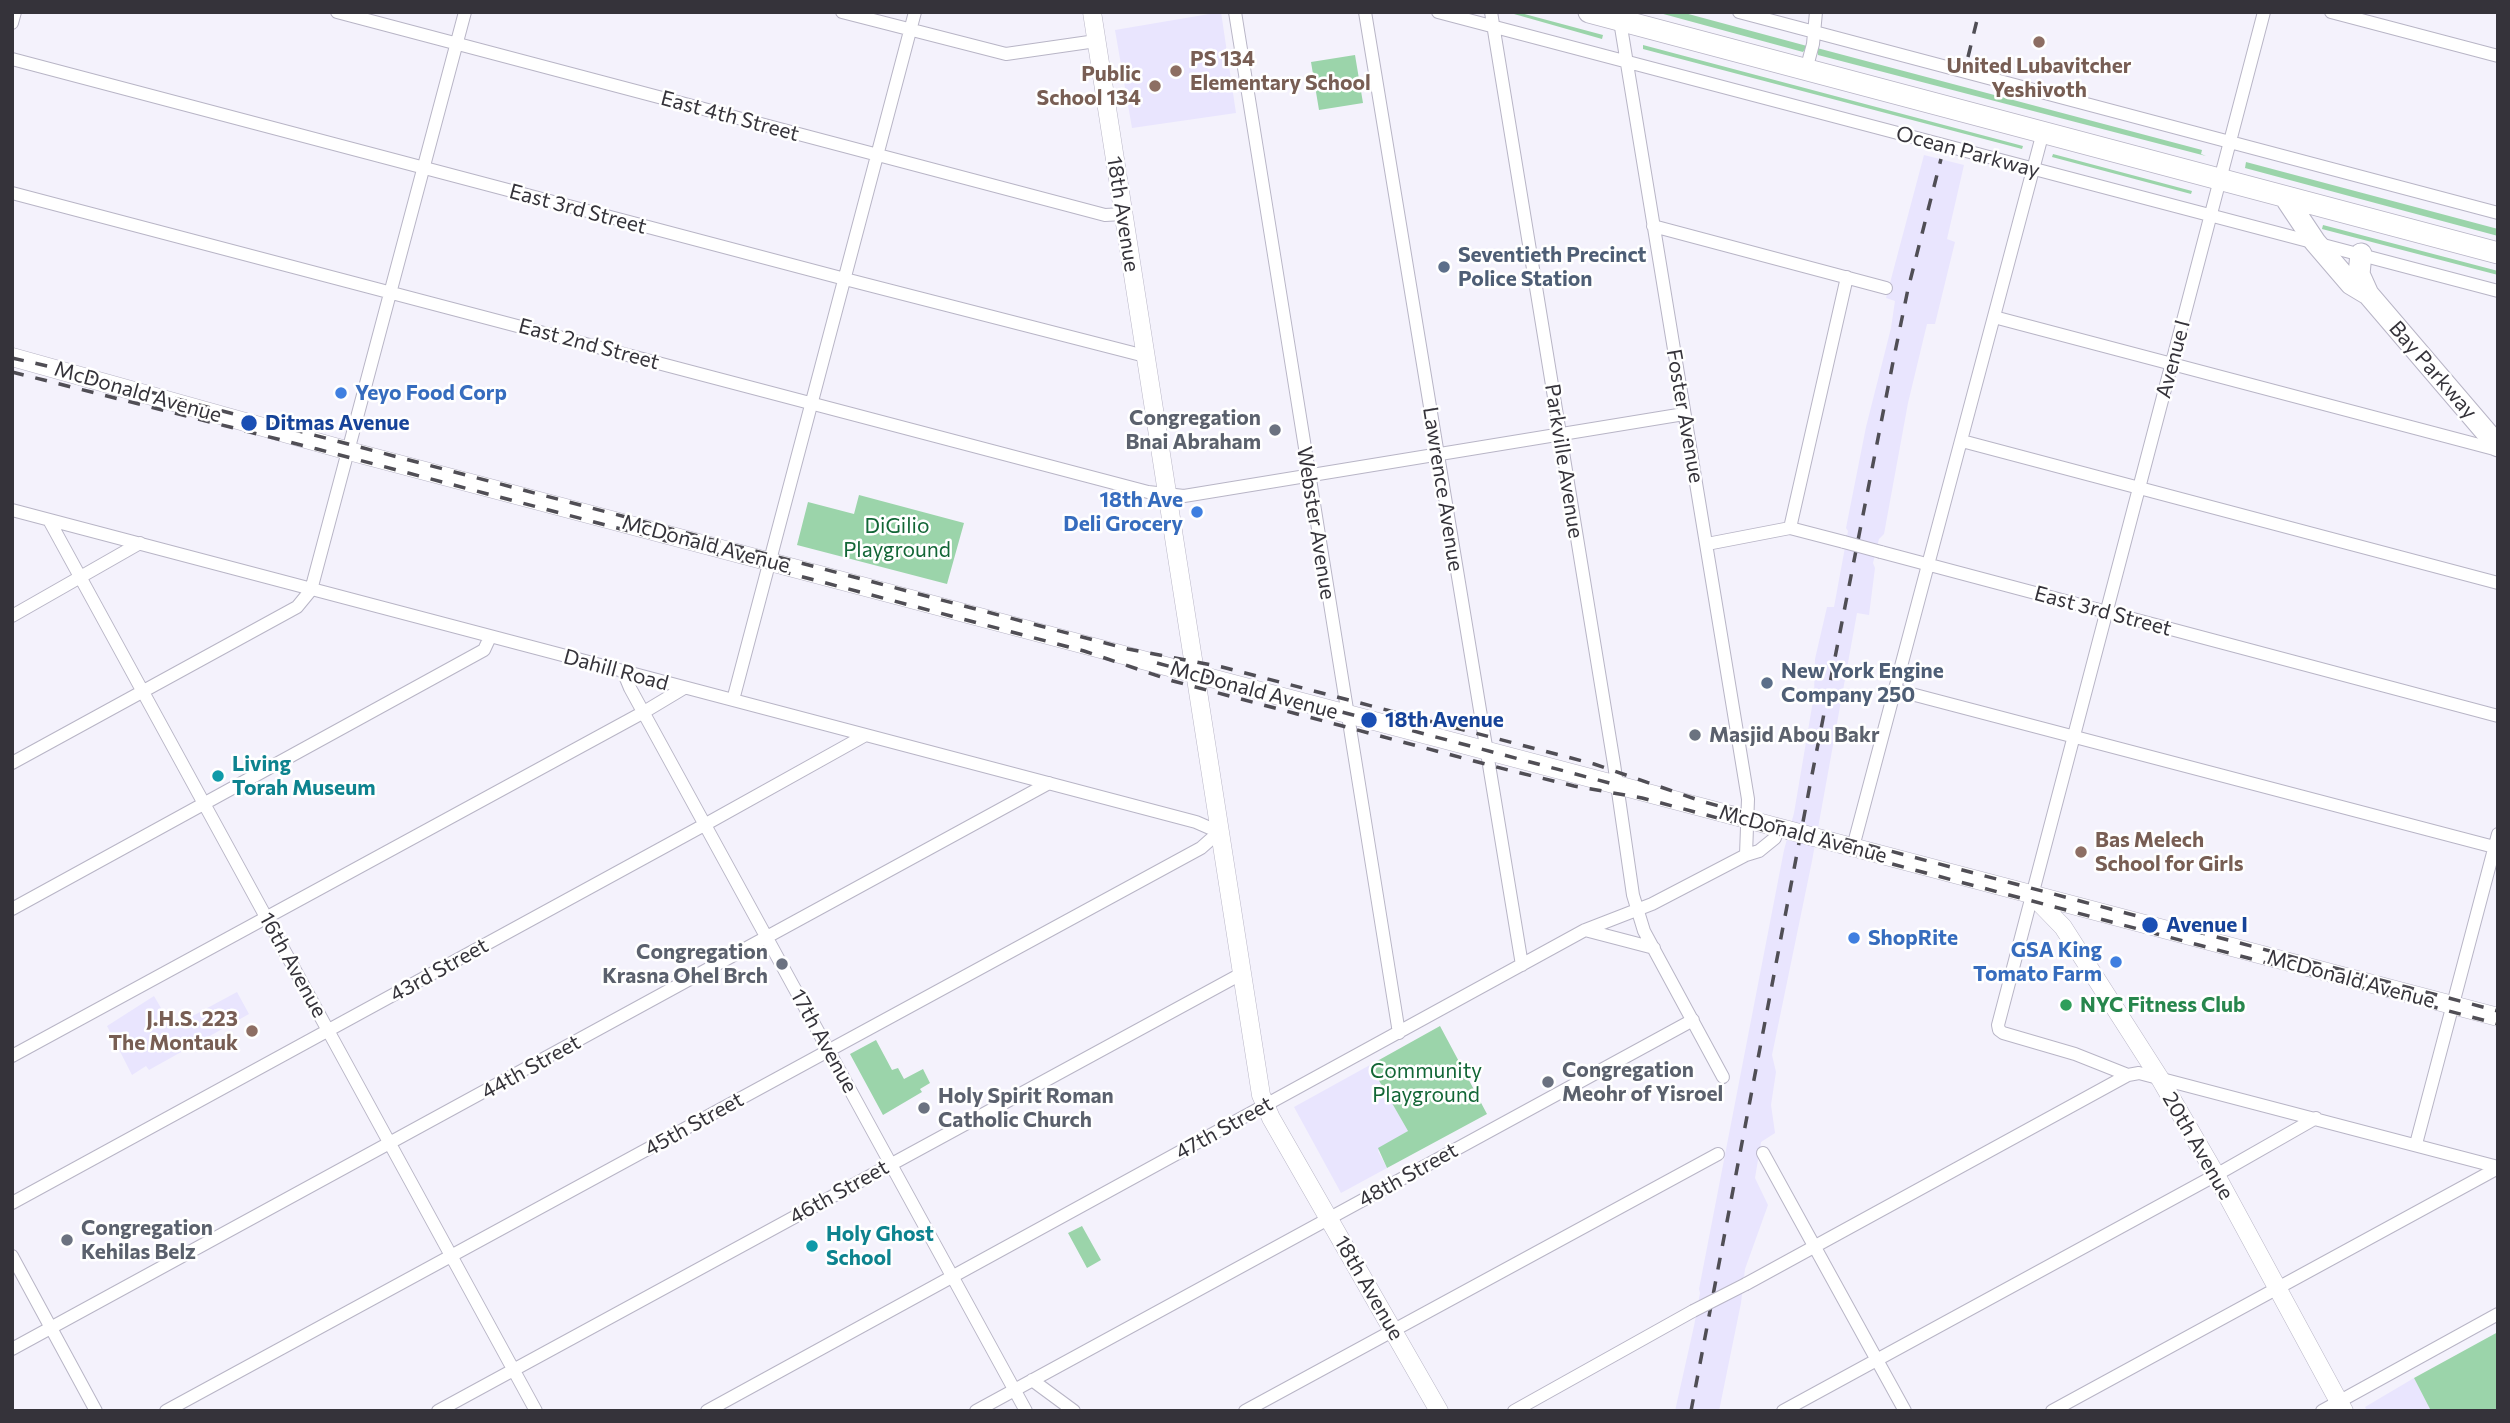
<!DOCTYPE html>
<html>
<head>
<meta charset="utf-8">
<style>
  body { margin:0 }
  #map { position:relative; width:2510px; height:1423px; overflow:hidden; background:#f4f2fc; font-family:Commissioner,sans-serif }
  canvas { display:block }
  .frame { position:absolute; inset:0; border:14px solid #35333a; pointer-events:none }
</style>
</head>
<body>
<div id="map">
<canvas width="2510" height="1423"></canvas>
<div class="frame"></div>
</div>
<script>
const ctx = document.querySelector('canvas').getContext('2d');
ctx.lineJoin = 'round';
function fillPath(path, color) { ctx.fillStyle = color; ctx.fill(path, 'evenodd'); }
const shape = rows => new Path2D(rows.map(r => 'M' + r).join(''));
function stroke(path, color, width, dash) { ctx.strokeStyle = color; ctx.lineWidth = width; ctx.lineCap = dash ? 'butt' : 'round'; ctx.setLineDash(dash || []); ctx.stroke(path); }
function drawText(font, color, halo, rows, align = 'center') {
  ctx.font = font + ' Commissioner,sans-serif'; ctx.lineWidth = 5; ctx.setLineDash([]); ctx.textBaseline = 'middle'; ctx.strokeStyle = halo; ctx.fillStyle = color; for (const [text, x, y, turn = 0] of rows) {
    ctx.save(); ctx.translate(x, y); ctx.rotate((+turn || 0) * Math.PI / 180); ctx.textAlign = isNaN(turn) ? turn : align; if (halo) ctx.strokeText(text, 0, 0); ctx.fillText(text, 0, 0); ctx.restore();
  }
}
const built = shape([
  [1221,12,1236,113,1132,128,1115,30],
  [1924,155,1964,165,1947,239,1955,242,1935,324,1927,324,1908,403,1884,534,1879,539,1873,563,1875,568,1869,615,1857,613,1812,861,1772,1055,1776,1072,1771,1105,1775,1133,1761,1142,1755,1178,1768,1205,1745,1269,1741,1303,1719,1411,1675,1411,1694,1326,1700,1293,1699,1289,1784,850,1794,813,1814,695,1815,659,1827,607,1834,607,1848,531,1846,528,1866,427,1891,328,1895,301,1886,298],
  [237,992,249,1014,149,1070,146,1066,132,1075,107,1026,154,996,172,1027],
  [1370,1065,1408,1131,1378,1151,1387,1168,1341,1193,1294,1107],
  [2414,1378,2430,1409,2367,1411,2365,1407]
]);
const green = shape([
  [1507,12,1517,12,1603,35,1602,39],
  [1656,12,1681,12,1807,46,1803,52],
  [1643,45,2023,146,2022,149,1643,49],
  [1817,48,2202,150,2201,154,2206,156,1818,55],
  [1355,55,1363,103,1319,110,1311,62],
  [2053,154,2192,191,2191,194,2052,157],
  [2246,162,2498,229,2498,236,2245,168],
  [2323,225,2498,271,2498,275,2322,229],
  [859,495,964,523,947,584,797,545,808,502,854,514],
  [1440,1026,1487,1114,1387,1168,1378,1148,1408,1131,1370,1065],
  [876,1040,892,1070,898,1068,904,1079,923,1069,930,1083,920,1089,922,1092,883,1115,850,1054],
  [1082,1226,1101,1260,1087,1268,1068,1233],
  [2498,1332,2498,1411,2428,1411,2430,1409,2414,1378]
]);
const street = shape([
  [337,12,1105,215,1123,214],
  [842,12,1006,54,1096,41],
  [1235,12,1399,1033],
  [1365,12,1522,965],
  [1438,12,2498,291],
  [1491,12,1614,764,1633,895,1644,931,1723,1077],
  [1739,12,2498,213],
  [2331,12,2498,56],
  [1619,15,1748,799,1746,855],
  [12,23,15,12],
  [12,59,845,279,1145,356],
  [1806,70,1813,44,1816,12],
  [12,193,1148,492,1184,496,1684,414],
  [1653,226,1886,288],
  [1994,317,2498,450],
  [1962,441,2498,583],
  [12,510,1196,822,1219,832,1201,848,166,1411],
  [49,520,536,1411],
  [1790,528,1847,277],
  [1707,544,1790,528,1844,542],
  [1881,552,2498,716],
  [12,616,140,543],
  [623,671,630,688,1026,1411],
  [1896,690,2498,848],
  [733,700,915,12],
  [12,763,297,607,311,590,465,12],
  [1853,847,2043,132],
  [12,909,484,650,490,637],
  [1585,930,1654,948],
  [12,1056,644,712,684,688],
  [2128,1075,2075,1054,2003,1033,1999,1030,1998,1025,2264,12],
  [2416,1144,2498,834],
  [1763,1153,1905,1411],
  [12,1203,706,824,864,736],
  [12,1256,96,1411],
  [1746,1284,2128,1075,2139,1073,2498,1167],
  [12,1349,1049,783],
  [1032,1380,1074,1411],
  [438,1411,1241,974],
  [707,1411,1585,930,1652,904,1746,855,1759,851,1775,838,1778,827],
  [976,1411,1693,1020],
  [1245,1411,1718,1154],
  [1514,1411,1693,1311],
  [1783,1411,2216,1175,2316,1118],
  [2052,1411,2498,1168],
  [2322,1411,2498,1314]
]);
const secondary = shape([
  [1092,12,1261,1095,1271,1118,1439,1411],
  [12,357,349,451,1788,830],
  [1814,837,2498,1017],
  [2032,895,2063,927,2159,1077,2216,1175,2344,1411]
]);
const primary = shape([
  [1589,12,2498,253],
  [2285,197,2315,242,2351,284,2366,293],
  [2361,254,2359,274,2368,294,2498,446]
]);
const rail = shape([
  [1968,57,1979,12],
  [12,358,78,373,1128,649,1222,667,1594,764,1704,802,2498,1011],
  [12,372,317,449,1084,651,1173,681,1508,770,1574,786,1642,798,2498,1024],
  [1157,663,1617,785],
  [1691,1411,1810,785,1893,362,1908,289,1941,159]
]);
const streetBridge = shape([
  [1844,542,1881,552],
  [1693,1311,1746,1284]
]);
const secondaryBridge = shape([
  [1788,830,1814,837]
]);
const markers = [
  [2039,42,7,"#8d6e63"],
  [1176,71,7,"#8d6e63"],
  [1155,86,7,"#8d6e63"],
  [1444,267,7,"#5c6f8a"],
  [341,393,7,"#3f7fe0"],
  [249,423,9,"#1a4fb4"],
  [1275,430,7,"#6b7280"],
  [1197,512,7,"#3f7fe0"],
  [1767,683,7,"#5c6f8a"],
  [1369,720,9,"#1a4fb4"],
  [1695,735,7,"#6b7280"],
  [218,776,7,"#0f9aa8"],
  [2081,852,7,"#8d6e63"],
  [2150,925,9,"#1a4fb4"],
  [1854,938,7,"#3f7fe0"],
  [2116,962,7,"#3f7fe0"],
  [782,964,7,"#6b7280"],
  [2066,1005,7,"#2e9e5b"],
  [252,1031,7,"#8d6e63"],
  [1548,1082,7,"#6b7280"],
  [924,1108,7,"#6b7280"],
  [67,1240,7,"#6b7280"],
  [812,1246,7,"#0f9aa8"]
];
const educationNames = [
  ["PS 134",1190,59],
  ["Elementary School",1190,83],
  ["United Lubavitcher",2039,66,"center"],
  ["Yeshivoth",2039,90,"center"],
  ["Public",1141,74,"right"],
  ["School 134",1141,98,"right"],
  ["Bas Melech",2095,840],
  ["School for Girls",2095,864],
  ["J.H.S. 223",238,1019,"right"],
  ["The Montauk",238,1043,"right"]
];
const streetNames = [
  ["East 4th Street",730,116,15],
  ["Ocean Parkway",1968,152,15],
  ["East 3rd Street",578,209,15],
  ["18th Avenue",1123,214,81],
  ["East 2nd Street",589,344,15],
  ["Avenue I",2173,359,-75],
  ["Bay Parkway",2433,370,49],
  ["McDonald Avenue",138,392,16],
  ["Foster Avenue",1685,416,80],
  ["Parkville Avenue",1564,461,81],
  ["Lawrence Avenue",1443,489,81],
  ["Webster Avenue",1316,523,81],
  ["McDonald Avenue",706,544,15],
  ["East 3rd Street",2103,611,15],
  ["Dahill Road",616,670,15],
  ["McDonald Avenue",1254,690,15],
  ["McDonald Avenue",1803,834,15],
  ["16th Avenue",293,965,61],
  ["43rd Street",439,970,-29],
  ["McDonald Avenue",2351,979,15],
  ["17th Avenue",824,1041,61],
  ["44th Street",531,1067,-29],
  ["45th Street",694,1124,-29],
  ["47th Street",1224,1128,-29],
  ["20th Avenue",2198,1146,60],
  ["48th Street",1408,1175,-29],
  ["46th Street",839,1192,-29],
  ["18th Avenue",1369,1288,60]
];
const serviceNames = [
  ["Seventieth Precinct",1458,255],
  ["Police Station",1458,279],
  ["New York Engine",1781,671],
  ["Company 250",1781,695]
];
const shopNames = [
  ["Yeyo Food Corp",355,393],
  ["18th Ave",1183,500,"right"],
  ["Deli Grocery",1183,524,"right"],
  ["ShopRite",1868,938],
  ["GSA King",2102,950,"right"],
  ["Tomato Farm",2102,974,"right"]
];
const worshipNames = [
  ["Congregation",1261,418,"right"],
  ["Bnai Abraham",1261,442,"right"],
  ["Masjid Abou Bakr",1709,735],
  ["Congregation",768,952,"right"],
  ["Krasna Ohel Brch",768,976,"right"],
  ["Congregation",1562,1070],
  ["Meohr of Yisroel",1562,1094],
  ["Holy Spirit Roman",938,1096],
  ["Catholic Church",938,1120],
  ["Congregation",81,1228],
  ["Kehilas Belz",81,1252]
];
const transitNames = [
  ["Ditmas Avenue",265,423],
  ["18th Avenue",1385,720],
  ["Avenue I",2166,925]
];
const parkNames = [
  ["DiGilio",897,526],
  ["Playground",897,550],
  ["Community",1426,1071],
  ["Playground",1426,1095]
];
const cultureNames = [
  ["Living",232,764],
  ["Torah Museum",232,788],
  ["Holy Ghost",826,1234],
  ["School",826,1258]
];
const leisureNames = [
  ["NYC Fitness Club",2080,1005]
];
fillPath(built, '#e9e5fe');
fillPath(green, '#9bd4aa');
stroke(street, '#b8b5c6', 14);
stroke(secondary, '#b8b5c6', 19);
stroke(primary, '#b8b5c6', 23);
stroke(street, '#fff', 12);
stroke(secondary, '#fff', 18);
stroke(primary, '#fff', 21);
stroke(rail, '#504e55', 3.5, [12, 12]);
stroke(streetBridge, '#b8b5c6', 14, []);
stroke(secondaryBridge, '#b8b5c6', 19, []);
stroke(streetBridge, '#fff', 12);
stroke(secondaryBridge, '#fff', 18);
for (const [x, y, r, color] of markers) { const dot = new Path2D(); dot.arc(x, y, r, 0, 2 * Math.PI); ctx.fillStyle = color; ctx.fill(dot); stroke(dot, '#fff', 2.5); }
drawText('bold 21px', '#785e54', '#fff', educationNames, 'left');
drawText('21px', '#35333a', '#fff', streetNames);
drawText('bold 21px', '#4e5e75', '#fff', serviceNames, 'left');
drawText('bold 21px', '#366cbe', '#fff', shopNames, 'left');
drawText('bold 21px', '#5b616d', '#fff', worshipNames, 'left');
drawText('bold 21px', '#164399', '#fff', transitNames, 'left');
drawText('21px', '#126636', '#fff', parkNames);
drawText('bold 21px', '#0d838f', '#fff', cultureNames, 'left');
drawText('bold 21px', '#27864d', '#fff', leisureNames, 'left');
</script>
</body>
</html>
